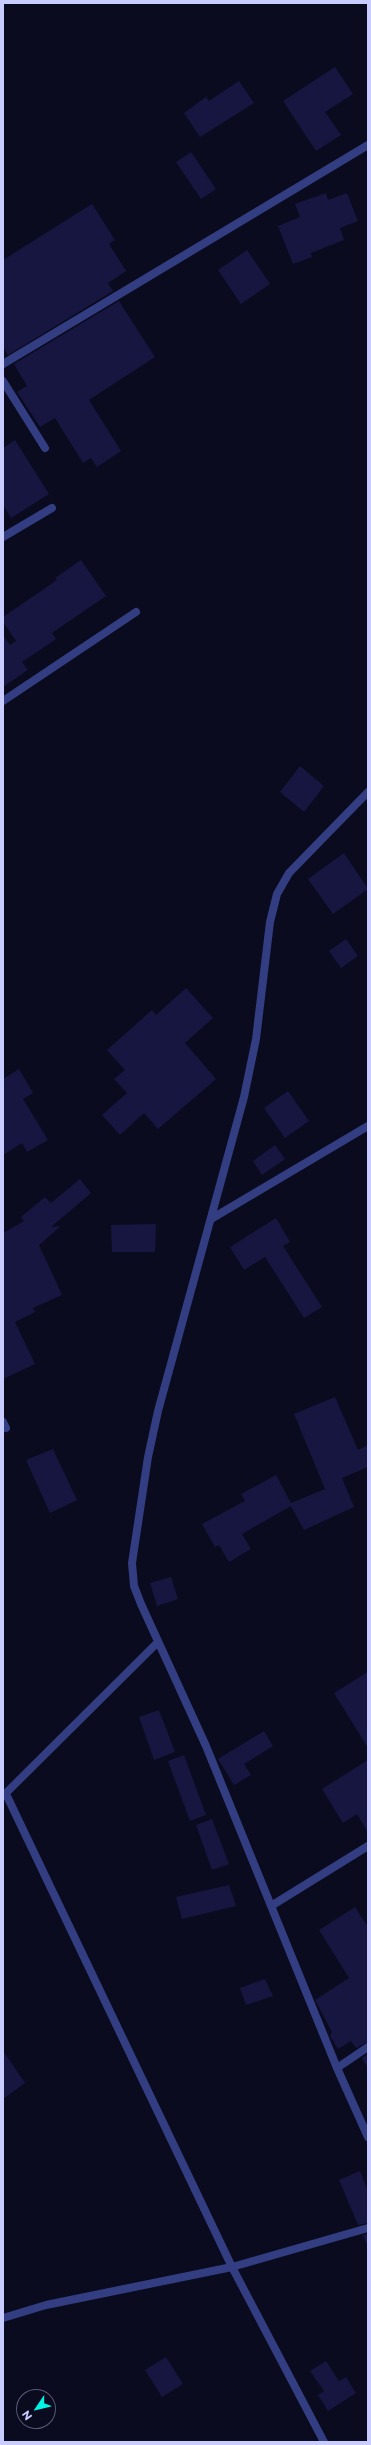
<!DOCTYPE html>
<html>
<head>
<meta charset="utf-8">
<style>
  body { margin:0 }
  #map { position:relative; width:371px; height:2445px; overflow:hidden; background:#0b0b1f; font-family:Montserrat,sans-serif }
  canvas { display:block }
  .frame { position:absolute; inset:0; border:4px solid #c9ccff; pointer-events:none }
  .north { position:absolute; left:16px; top:2389px; width:40px; height:40px; box-sizing:border-box; background:#0b0b1f; border:1px solid #575879; border-radius:50%; rotate:235deg; font-size:11px; font-weight:700; line-height:16px; text-align:center; color:#c9ccff }
  .north::after { content:''; display:block; margin:auto; width:14px; height:18px; background:#00f4e4; clip-path:polygon(50% 0,100% 100%,50% 72%,0 100%) }
</style>
</head>
<body>
<div id="map">
<canvas width="371" height="2445"></canvas>
<div class="frame"></div>
<div class="north">N</div>
</div>
<script>
const ctx = document.querySelector('canvas').getContext('2d');
ctx.lineJoin = 'round';
function fillPath(path, color) { ctx.fillStyle = color; ctx.fill(path, 'evenodd'); }
const shape = rows => new Path2D(rows.map(r => 'M' + r).join(''));
function stroke(path, color, width, dash) { ctx.strokeStyle = color; ctx.lineWidth = width; ctx.lineCap = dash ? 'butt' : 'round'; ctx.setLineDash(dash || []); ctx.stroke(path); }
const building = shape([
  [335,67,353,94,325,112,341,135,316,151,283,101],
  [239,81,254,103,200,137,184,113,206,97,209,101],
  [191,152,216,189,201,199,176,162],
  [326,193,328,200,347,193,358,221,340,228,344,240,311,253,312,257,293,264,278,226,300,217,295,204],
  [92,204,115,240,109,244,126,271,108,283,113,291,8,355,3,347,3,260],
  [247,250,270,284,241,304,218,270],
  [119,301,155,357,89,400,121,451,97,467,91,458,83,463,55,418,40,427,17,392,27,386,14,364],
  [15,440,49,494,11,518,3,505,3,448],
  [81,560,106,596,52,633,56,639,22,662,28,670,3,687,3,635,10,645,16,641,3,622,3,617,57,580,55,578],
  [300,766,324,786,304,812,280,792],
  [344,853,368,889,333,914,308,879],
  [346,939,358,956,341,968,329,951],
  [186,988,213,1018,185,1043,216,1079,158,1129,144,1113,120,1135,102,1115,127,1093,114,1079,125,1070,107,1050,152,1010,156,1015],
  [19,1069,33,1093,23,1099,48,1140,27,1152,22,1143,3,1155,3,1079],
  [288,1091,309,1121,285,1138,264,1108],
  [275,1145,285,1159,262,1175,253,1161],
  [80,1179,91,1193,51,1227,61,1226,39,1245,62,1295,33,1308,35,1312,15,1322,35,1364,3,1379,3,1233,24,1221,21,1217,45,1197,51,1203],
  [276,1218,290,1242,283,1246,322,1307,304,1318,265,1257,244,1270,230,1247],
  [156,1224,155,1252,112,1252,111,1225],
  [335,1397,358,1450,368,1445,368,1467,342,1478,354,1507,304,1530,291,1506,242,1534,251,1549,229,1562,219,1545,215,1547,202,1524,245,1501,241,1494,276,1475,291,1503,325,1489,294,1414],
  [53,1449,77,1500,50,1513,26,1460],
  [171,1577,178,1599,157,1606,150,1583],
  [368,1672,368,1748,334,1693],
  [159,1710,175,1752,154,1760,139,1717],
  [264,1731,273,1746,244,1764,251,1775,234,1785,218,1759],
  [184,1755,206,1815,190,1821,168,1761],
  [368,1760,368,1832,357,1814,343,1823,322,1789],
  [212,1819,229,1864,212,1870,196,1825],
  [229,1885,236,1906,182,1919,176,1897],
  [355,1907,368,1927,368,2042,356,2048,351,2041,338,2049,330,2036,332,2032,315,2000,349,1978,319,1930],
  [265,1979,273,1996,246,2005,240,1988],
  [3,2051,25,2083,3,2099],
  [368,2054,368,2068,362,2058],
  [360,2171,368,2191,368,2223,358,2225,339,2180],
  [368,2234,368,2247,363,2235],
  [166,2357,183,2384,162,2397,145,2370],
  [326,2361,339,2381,346,2377,356,2393,328,2411,318,2395,324,2391,310,2371]
]);
const minor = shape([
  [3,364,368,145],
  [3,381,45,448],
  [3,537,52,508],
  [3,701,136,612],
  [368,792,289,873,277,894,270,922,256,1039,244,1097,158,1411,148,1457,132,1563,134,1586,141,1604,206,1746,337,2068,368,2137],
  [211,1219,368,1126],
  [3,1422,6,1428],
  [6,1794,232,2267,324,2442],
  [3,1796,158,1642],
  [271,1906,368,1846],
  [337,2068,368,2047],
  [3,2318,46,2305,232,2267,368,2228]
]);
fillPath(building, '#171641');
stroke(minor, '#333d81', 8);
</script>
</body>
</html>
